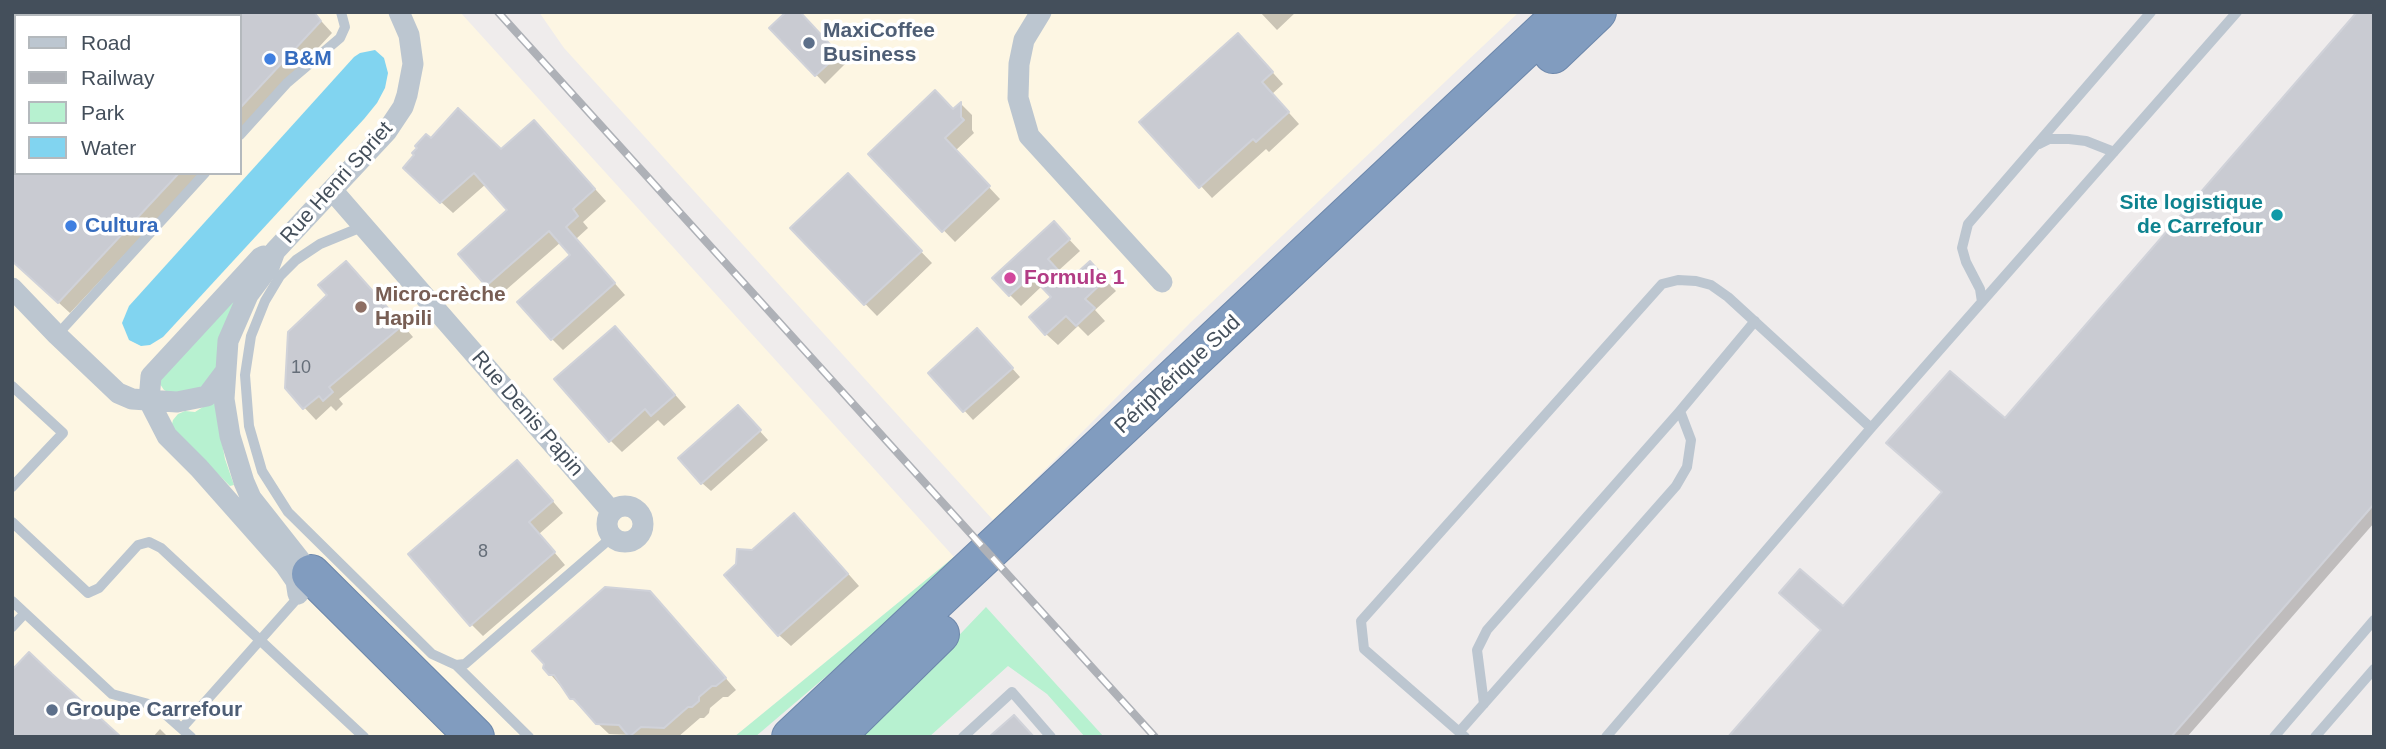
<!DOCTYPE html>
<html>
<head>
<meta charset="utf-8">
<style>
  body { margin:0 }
  #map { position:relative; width:2386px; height:749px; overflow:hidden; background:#efecec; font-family:Helvetica,sans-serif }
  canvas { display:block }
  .frame { position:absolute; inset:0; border:14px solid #444f5b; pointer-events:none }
  .legend { position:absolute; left:14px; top:14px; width:228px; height:161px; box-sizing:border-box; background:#fff; border:2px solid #b4b9bd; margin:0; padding:9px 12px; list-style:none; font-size:21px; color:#444f5b }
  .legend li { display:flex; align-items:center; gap:14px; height:35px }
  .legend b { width:35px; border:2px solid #b4b9bd }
</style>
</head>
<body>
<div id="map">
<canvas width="2386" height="749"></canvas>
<div class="frame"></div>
<ul class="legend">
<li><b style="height:9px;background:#bcc6d0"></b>Road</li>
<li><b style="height:9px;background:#aeb1b7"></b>Railway</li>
<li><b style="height:19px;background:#b7f1d0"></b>Park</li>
<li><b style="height:19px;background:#81d4f0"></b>Water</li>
</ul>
</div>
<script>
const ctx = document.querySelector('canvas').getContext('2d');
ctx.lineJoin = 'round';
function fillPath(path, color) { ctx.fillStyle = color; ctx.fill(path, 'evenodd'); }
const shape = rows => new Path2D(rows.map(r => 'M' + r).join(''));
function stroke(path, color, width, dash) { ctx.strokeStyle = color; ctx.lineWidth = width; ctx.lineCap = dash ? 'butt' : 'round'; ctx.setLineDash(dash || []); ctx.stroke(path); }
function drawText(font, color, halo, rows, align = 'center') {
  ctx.font = font + ' Helvetica,sans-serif'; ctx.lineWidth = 7; ctx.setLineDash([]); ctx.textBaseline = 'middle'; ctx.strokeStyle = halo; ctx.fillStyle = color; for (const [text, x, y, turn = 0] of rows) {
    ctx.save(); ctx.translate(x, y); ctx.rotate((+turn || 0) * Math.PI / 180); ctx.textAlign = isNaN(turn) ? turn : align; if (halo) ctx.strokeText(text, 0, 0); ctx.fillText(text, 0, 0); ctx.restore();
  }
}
const commercial = shape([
  [12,12,460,12,954,557,734,737,12,737],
  [16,16,240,16,240,173,16,173],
  [539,12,1519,12,1192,321,994,521,564,48]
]);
const green = shape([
  [247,278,215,371,207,383,195,392,174,395,164,390,160,384,160,376],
  [214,400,225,459,234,485,230,486,171,428,173,420,178,414,185,411,195,412],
  [954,557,959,563,755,737,734,737],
  [986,607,1104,737,1085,737,1047,694,1008,666,929,737,862,737]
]);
const water = shape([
  [375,50,384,58,388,73,385,88,377,103,364,119,163,337,150,345,141,346,129,340,122,323,129,306,354,57,360,53]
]);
const shadow = shape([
  [77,12,313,12,332,33,240,132,240,16,73,16],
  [798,12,846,63,825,84,772,28],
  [1260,12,1296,12,1277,30],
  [2374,12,2374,523,2187,737,1730,737,2005,421],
  [1249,46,1283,84,1272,94,1299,124,1269,152,1266,149,1212,198,1142,122],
  [16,66,16,173,201,173,70,313,12,260,12,72],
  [961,104,972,115,972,130,974,133,955,151,1000,199,955,242,870,154,954,111],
  [545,134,606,201,583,222,588,228,576,239,625,295,563,350,552,339,572,255,561,242,499,296,487,285,510,210,486,184,453,213,416,179,431,140,501,151],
  [859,187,932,263,877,316,792,228],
  [1065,235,1080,251,1058,271,1069,283,1090,264,1116,291,1095,310,1105,321,1088,336,1078,326,1058,345,1046,334,1053,298,1042,286,1021,306,1010,295],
  [358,274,413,337,339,399,343,404,336,411,331,406,316,420,286,388],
  [626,339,686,407,664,426,658,420,622,452,610,440],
  [986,339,1020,377,973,420,930,373],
  [746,416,768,440,711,491,702,483],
  [529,474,563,513,539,534,565,565,483,636,471,624],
  [806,526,859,586,791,646,779,635,753,552],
  [661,604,736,690,728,697,723,697,710,708,709,713,704,718,700,718,678,737,609,734,571,698,545,668],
  [160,729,168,737,153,737]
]);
const building = shape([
  [240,12,314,12,321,21,240,108,240,12],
  [786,12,800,12,839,54,815,76,769,28,786,12],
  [2357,12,2374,12,2374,504,2171,737,1728,737,1821,630,1779,593,1800,569,1843,606,1942,492,1886,443,1950,371,2005,418,2357,12],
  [1238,33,1273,72,1262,82,1289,112,1256,142,1253,139,1199,188,1139,122,1238,33],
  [935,90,953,109,961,102,961,117,964,120,945,138,990,186,942,232,868,154,935,90],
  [458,108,501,149,534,120,595,189,573,209,578,216,566,227,615,283,551,340,517,302,570,255,549,231,486,286,458,254,507,210,474,173,440,203,403,168,414,155,412,153,417,148,415,146,426,134,431,138,458,108],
  [12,173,179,173,58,303,12,261,12,173],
  [848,173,922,251,864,305,790,228,848,173],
  [1054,221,1070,239,1048,259,1068,281,1090,261,1106,279,1085,299,1095,308,1076,326,1066,316,1045,335,1029,317,1051,297,1031,276,1009,296,992,278,1054,221],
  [346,261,403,325,329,387,333,392,323,401,319,396,303,409,285,388,288,332,327,295,318,285,346,261],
  [615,326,675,395,651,416,645,409,609,442,554,379,615,326],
  [977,328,1013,368,963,412,928,373,977,328],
  [738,405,761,430,701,484,678,458,738,405],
  [517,460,553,501,529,522,555,552,470,626,408,554,517,460],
  [794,513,848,574,778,636,724,575,736,564,737,549,752,550,794,513],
  [605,587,650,591,726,678,716,686,712,686,699,697,699,701,692,707,688,707,664,728,641,727,629,737,619,725,596,724,574,699,570,699,554,675,549,675,543,668,544,664,532,651,605,587],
  [29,652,52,674,121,737,12,737,12,670,29,652],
  [1014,715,1034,737,989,737,1014,715]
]);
const lane = shape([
  [23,16,26,12],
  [12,27,16,23],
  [240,135,287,83,340,38,345,27,341,12],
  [2039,144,2049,139,2069,139,2086,141,2114,152],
  [364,226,320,244,296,260,280,276,265,301,251,336,245,375,249,426,262,471,288,512,432,654,456,665,465,664,612,537],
  [1982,302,1980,289,1966,262,1962,248,1968,224,2151,12],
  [57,335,205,173],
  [12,386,63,433,12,487],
  [12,522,88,593,99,588,138,545,149,542,161,548,364,737],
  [12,601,112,694,156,706,191,737],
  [12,627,25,613],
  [456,665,529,737],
  [1484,704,1477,650,1487,630,1680,411],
  [182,728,294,602,298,594],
  [1459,732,1676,486,1687,467,1691,440,1680,411,1755,321],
  [963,737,1012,692,1051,737],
  [1465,737,1364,649,1361,621,1662,284,1678,280,1696,281,1711,285,1728,297,1871,428],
  [1606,737,1871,428,2237,12],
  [2274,737,2374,620],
  [2315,737,2374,669]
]);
const street = shape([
  [1041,12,1024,40,1019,64,1018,98,1029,136,1162,282],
  [332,190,612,512],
  [12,288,57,335,118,393,132,399,177,402,207,396,225,372],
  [149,401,167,436,199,468,285,565,296,581,298,594],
  [149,401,151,376,260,258,264,256],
  '607 524a18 18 0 1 1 36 0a18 18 0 1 1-36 0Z',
  [311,574,251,498,244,482,230,436,224,399,228,341,248,295,269,267,275,251,387,131,403,107,407,95,413,64,409,35,399,12]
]);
const highway = shape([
  [1553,54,1597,12],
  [311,574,475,737],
  [791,737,1564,12],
  [835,737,940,634]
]);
const rail = shape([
  [498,12,1155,737]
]);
const markers = [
  [809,43,7,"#5c6f8a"],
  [270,59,7,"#3f7fe0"],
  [2277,215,7,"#0f9aa8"],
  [71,226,7,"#3f7fe0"],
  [1010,278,7,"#d1479c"],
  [361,307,7,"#8d6e63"],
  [52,710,7,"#5c6f8a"]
];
const numberNames = [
  ["10",301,368],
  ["8",483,552]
];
const serviceNames = [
  ["MaxiCoffee",823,31],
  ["Business",823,55],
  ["Groupe Carrefour",66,710]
];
const shopNames = [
  ["B&M",284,59],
  ["Cultura",85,226]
];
const streetNames = [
  ["Rue Henri Spriet",337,183,-48],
  ["Périphérique Sud",1178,375,-43],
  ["Rue Denis Papin",527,414,49]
];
const cultureNames = [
  ["Site logistique",2263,203],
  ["de Carrefour",2263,227]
];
const hotelNames = [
  ["Formule 1",1024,278]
];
const educationNames = [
  ["Micro-crèche",375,295],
  ["Hapili",375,319]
];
fillPath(commercial, '#fdf6e3');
fillPath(green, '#b7f1d0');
fillPath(water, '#81d4f0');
fillPath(shadow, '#0003');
fillPath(building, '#c9cbd2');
stroke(building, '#d0d2d9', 2);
stroke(highway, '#6c87ab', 40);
stroke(lane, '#bcc6d0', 10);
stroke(street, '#bcc6d0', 21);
stroke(highway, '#819cbf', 38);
stroke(rail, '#aeb1b7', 8);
stroke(rail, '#fff', 5, [16]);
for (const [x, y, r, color] of markers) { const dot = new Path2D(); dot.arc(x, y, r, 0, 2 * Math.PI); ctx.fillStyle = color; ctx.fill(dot); stroke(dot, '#fff', 2.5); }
drawText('18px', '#656e79', null, numberNames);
drawText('bold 21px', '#4e5e75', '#fff', serviceNames, 'left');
drawText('bold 21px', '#366cbe', '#fff', shopNames, 'left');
drawText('21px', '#444f5b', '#fff', streetNames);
drawText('bold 21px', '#0d838f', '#fff', cultureNames, 'right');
drawText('bold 21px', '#b23c85', '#fff', hotelNames, 'left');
drawText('bold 21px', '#785e54', '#fff', educationNames, 'left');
</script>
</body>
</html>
